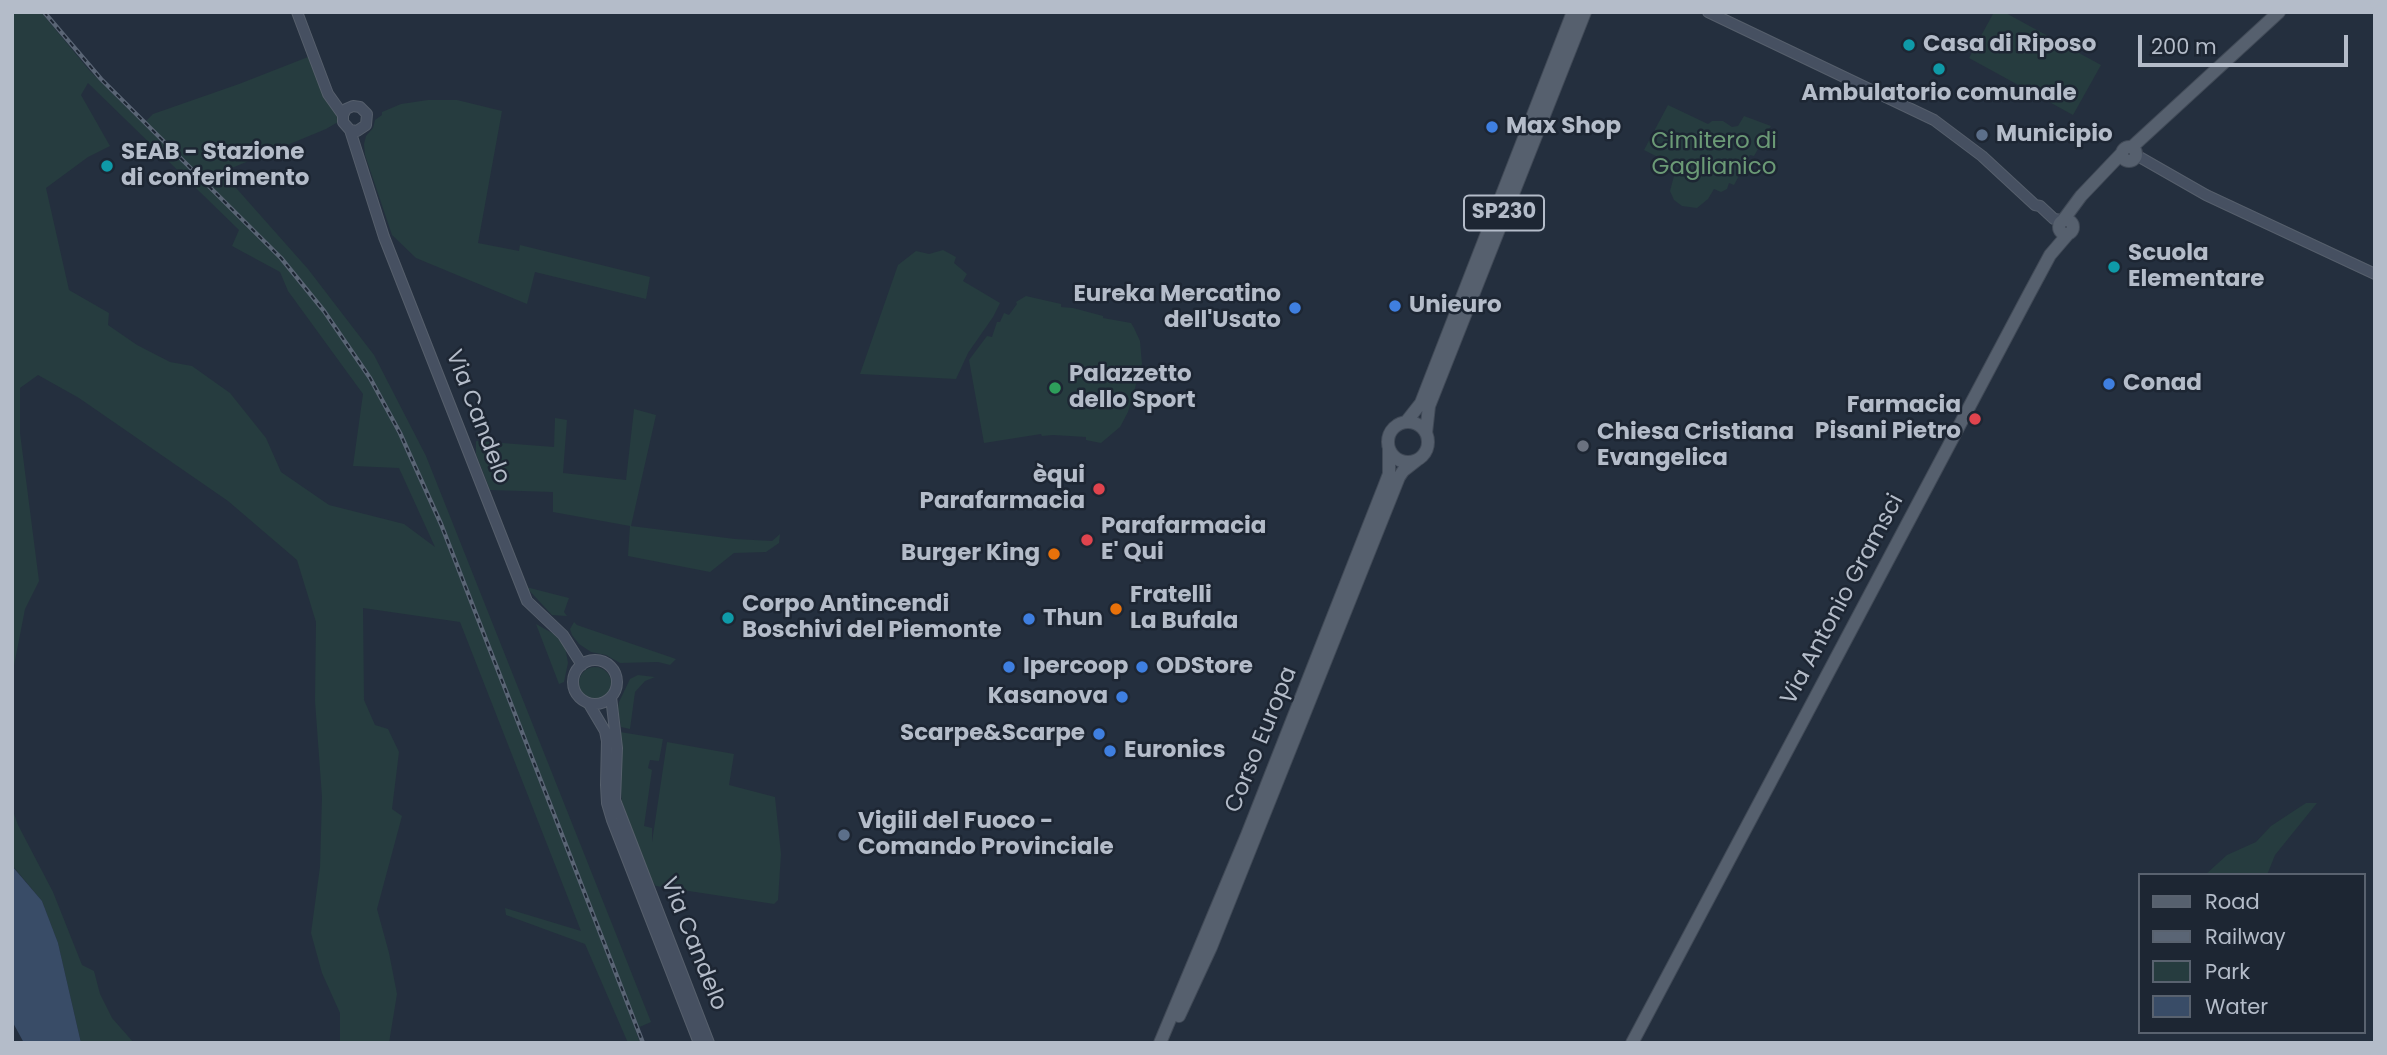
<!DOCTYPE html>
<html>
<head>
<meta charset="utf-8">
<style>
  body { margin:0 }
  #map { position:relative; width:2387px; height:1055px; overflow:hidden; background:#242f3e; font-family:Poppins,sans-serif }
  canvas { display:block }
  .frame { position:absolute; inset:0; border:14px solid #b4bcc9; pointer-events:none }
  .legend { position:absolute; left:2138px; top:873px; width:228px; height:161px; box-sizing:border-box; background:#1d2633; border:2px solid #59626f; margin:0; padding:9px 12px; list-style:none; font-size:21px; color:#b4bcc9 }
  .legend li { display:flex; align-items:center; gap:14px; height:35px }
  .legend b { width:35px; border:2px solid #59626f }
  .scale { position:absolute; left:2138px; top:35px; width:210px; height:32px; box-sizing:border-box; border:4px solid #b4bcc9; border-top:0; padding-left:9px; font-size:21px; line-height:24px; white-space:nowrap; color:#b4bcc9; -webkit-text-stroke:5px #1d2633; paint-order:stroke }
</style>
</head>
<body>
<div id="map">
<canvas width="2387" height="1055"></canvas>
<div class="frame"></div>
<ul class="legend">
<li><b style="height:9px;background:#56606e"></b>Road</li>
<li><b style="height:9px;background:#5a6575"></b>Railway</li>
<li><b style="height:19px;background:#263c3f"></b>Park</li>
<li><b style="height:19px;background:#394c67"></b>Water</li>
</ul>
<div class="scale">200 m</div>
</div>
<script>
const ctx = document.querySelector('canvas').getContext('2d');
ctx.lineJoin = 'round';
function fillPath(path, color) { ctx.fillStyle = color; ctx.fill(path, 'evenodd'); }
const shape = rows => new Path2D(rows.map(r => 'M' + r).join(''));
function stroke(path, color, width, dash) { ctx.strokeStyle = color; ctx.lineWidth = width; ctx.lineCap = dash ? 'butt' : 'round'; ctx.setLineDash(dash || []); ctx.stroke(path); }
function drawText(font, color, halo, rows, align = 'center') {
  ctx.font = font + ' Poppins,sans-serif'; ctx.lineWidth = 5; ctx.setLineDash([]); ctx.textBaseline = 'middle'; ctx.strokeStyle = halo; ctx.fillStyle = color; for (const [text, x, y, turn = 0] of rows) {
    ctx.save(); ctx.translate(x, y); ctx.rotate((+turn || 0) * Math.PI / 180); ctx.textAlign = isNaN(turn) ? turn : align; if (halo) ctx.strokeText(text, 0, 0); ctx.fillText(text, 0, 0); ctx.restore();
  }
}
const green = shape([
  [12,12,41,12,89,70,135,116,146,121,153,114,239,84,308,57,324,96,338,117,338,122,326,129,222,172,308,269,374,355,426,456,651,1022,635,1029,640,1043,628,1043,585,944,506,915,505,908,581,931,460,622,363,608,364,700,375,725,388,729,399,752,392,809,402,816,377,909,389,953,397,994,389,1043,340,1043,340,1013,322,973,311,933,320,867,322,797,315,701,316,622,297,560,228,501,79,398,38,375,20,388,20,433,39,581,25,609,12,676],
  [88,83,239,230,232,246,280,272,288,291,363,394,353,466,399,468,435,547,404,524,329,505,281,472,266,438,230,393,192,366,170,362,137,345,108,325,109,313,69,290,46,188,88,157,110,146,81,95],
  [1994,12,2004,12,2101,65,2073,115,1969,58],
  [428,100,457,100,502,111,478,243,519,251,520,245,650,277,646,299,535,272,527,304,416,258,392,235,365,155,364,144,366,136,373,128,375,120,382,115,382,112,401,104],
  [1668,105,1708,124,1712,121,1723,121,1732,127,1738,126,1744,116,1771,126,1754,156,1750,155,1734,185,1729,183,1727,189,1721,192,1714,189,1708,199,1697,208,1682,206,1674,200,1670,191,1674,176,1681,169,1644,150],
  [943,250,956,257,954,263,967,274,963,281,1000,303,993,317,968,353,956,379,860,374,898,265,916,251,929,254],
  [1026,296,1061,304,1061,307,1073,308,1103,316,1103,318,1131,323,1134,328,1140,341,1142,364,1128,412,1120,427,1101,443,1086,440,1086,437,1053,435,1042,436,1041,434,984,443,969,360,987,336,992,337,997,322,1000,322,1004,313,1009,315,1017,304,1016,302],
  [634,409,656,415,631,526,735,539,772,541,780,534,779,543,766,552,734,553,710,572,628,556,630,526,553,512,553,492,490,490,476,454,476,441,554,447,555,418,567,420,563,473,626,480],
  [526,587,569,598,564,612,567,616,552,615],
  [574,622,577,625,676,659,670,665,658,662,620,663,606,655,591,652,579,644,572,635,570,629],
  [536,624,554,634,565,646,568,663,564,682,559,684],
  '579 683a16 16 0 1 1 32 0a16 16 0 1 1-32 0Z',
  [638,675,655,677,645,681,635,692,630,729,621,727,618,709,619,702,630,679],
  [620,732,663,739,659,761,650,760,648,768,652,770,644,826,652,828,652,842,667,742,734,754,729,785,775,797,781,854,778,900,774,904,656,886,651,880,622,802,619,774],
  [2306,803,2317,803,2275,855,2267,875,2205,875,2227,855,2256,842,2271,826],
  [12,808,18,825,53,892,82,965,94,971,100,994,112,1018,134,1043,81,1043,58,943,42,901,12,865]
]);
const water = shape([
  [12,866,42,901,58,943,81,1043,24,1043,12,1021]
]);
const secondary = shape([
  [297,12,328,94,343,115],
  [1708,12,1934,120,1982,156,2035,205,2040,206,2054,219,2062,220],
  [350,130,357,131,366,125,367,114,360,107,353,106,346,109,343,115,343,122,350,130,384,237,527,601,563,635,582,665],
  [2136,155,2206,195,2375,274],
  '573 682a22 22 0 1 1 44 0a22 22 0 1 1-44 0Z',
  [611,697,617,748,615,800,709,1043],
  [589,704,605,731,607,741,606,785,607,803,612,820,699,1043]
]);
const primary = shape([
  '2122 154a7 7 0 1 1 14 0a7 7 0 1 1-14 0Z',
  [2132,147,2279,12],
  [2064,219,2081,196,2121,154],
  '2059 227a7 7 0 1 1 14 0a7 7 0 1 1-14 0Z',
  [1406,422,1421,403,1573,12],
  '1388 442a20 20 0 1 1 40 0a20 20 0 1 1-40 0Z',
  [1426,433,1429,406,1585,12],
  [1179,1016,1211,947,1399,477,1403,471,1417,460],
  [1160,1043,1247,835,1384,487,1389,474,1389,448],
  [1632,1043,2028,296,2050,255,2068,234]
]);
const rail = shape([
  [44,12,101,79,281,258,324,311,370,378,400,433,441,524,643,1043]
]);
const markers = [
  [1909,45,7,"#0f9aa8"],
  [1939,69,7,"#0f9aa8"],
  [1492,127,7,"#3f7fe0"],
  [1982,135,7,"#5c6f8a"],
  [107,166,7,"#0f9aa8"],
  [2114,267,7,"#0f9aa8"],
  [1395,306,7,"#3f7fe0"],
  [1295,308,7,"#3f7fe0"],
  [2109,384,7,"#3f7fe0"],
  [1055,388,7,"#2e9e5b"],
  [1975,419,7,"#e0444e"],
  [1583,446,7,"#6b7280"],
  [1099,489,7,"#e0444e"],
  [1087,540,7,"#e0444e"],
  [1054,554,7,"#e8710a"],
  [1116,609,7,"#e8710a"],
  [728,618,7,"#0f9aa8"],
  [1029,619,7,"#3f7fe0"],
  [1009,667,7,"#3f7fe0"],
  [1142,667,7,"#3f7fe0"],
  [1122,697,7,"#3f7fe0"],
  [1099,734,7,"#3f7fe0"],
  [1110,751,7,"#3f7fe0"],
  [844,835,7,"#5c6f8a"]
];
const shields = [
  [1504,213,80]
];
const shieldNames = [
  ["SP230",1504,213]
];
const poiNames = [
  ["Casa di Riposo",1923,45],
  ["Ambulatorio comunale",1939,94,"center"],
  ["Max Shop",1506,127],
  ["Municipio",1996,135],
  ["SEAB - Stazione",121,153],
  ["di conferimento",121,179],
  ["Scuola",2128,254],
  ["Elementare",2128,280],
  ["Eureka Mercatino",1281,295,"right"],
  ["dell'Usato",1281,321,"right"],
  ["Unieuro",1409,306],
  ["Palazzetto",1069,375],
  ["dello Sport",1069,401],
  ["Conad",2123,384],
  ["Farmacia",1961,406,"right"],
  ["Pisani Pietro",1961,432,"right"],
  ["Chiesa Cristiana",1597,433],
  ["Evangelica",1597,459],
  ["èqui",1085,476,"right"],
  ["Parafarmacia",1085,502,"right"],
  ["Parafarmacia",1101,527],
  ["E' Qui",1101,553],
  ["Burger King",1040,554,"right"],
  ["Fratelli",1130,596],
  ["La Bufala",1130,622],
  ["Corpo Antincendi",742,605],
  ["Boschivi del Piemonte",742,631],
  ["Thun",1043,619],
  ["Ipercoop",1023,667],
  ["ODStore",1156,667],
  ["Kasanova",1108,697,"right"],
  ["Scarpe&Scarpe",1085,734,"right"],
  ["Euronics",1124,751],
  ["Vigili del Fuoco -",858,822],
  ["Comando Provinciale",858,848]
];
const parkNames = [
  ["Cimitero di",1714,142],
  ["Gaglianico",1714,168]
];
const streetNames = [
  ["Via Candelo",477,417,69],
  ["Via Antonio Gramsci",1843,600,-62],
  ["Corso Europa",1262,740,-68],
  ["Via Candelo",693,944,68]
];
fillPath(green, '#263c3f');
fillPath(water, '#394c67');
stroke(secondary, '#565f6c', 12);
stroke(primary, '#414a57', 14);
stroke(secondary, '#465061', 10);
stroke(primary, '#56606e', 12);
stroke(rail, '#5a6575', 4.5);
stroke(rail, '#1d2633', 2, [5]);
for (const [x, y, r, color] of markers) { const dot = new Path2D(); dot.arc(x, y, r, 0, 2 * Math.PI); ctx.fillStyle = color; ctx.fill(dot); stroke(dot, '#1d2633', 2.5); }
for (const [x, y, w] of shields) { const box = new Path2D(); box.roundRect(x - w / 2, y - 17.5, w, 35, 5); ctx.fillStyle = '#1d2633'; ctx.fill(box); stroke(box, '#b4bcc9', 2); }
drawText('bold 21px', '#b4bcc9', null, shieldNames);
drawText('bold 23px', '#b4bcc9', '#1d2633', poiNames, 'left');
drawText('23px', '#6b9a76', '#1d2633', parkNames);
drawText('23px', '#b4bcc9', '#1d2633', streetNames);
</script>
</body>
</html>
